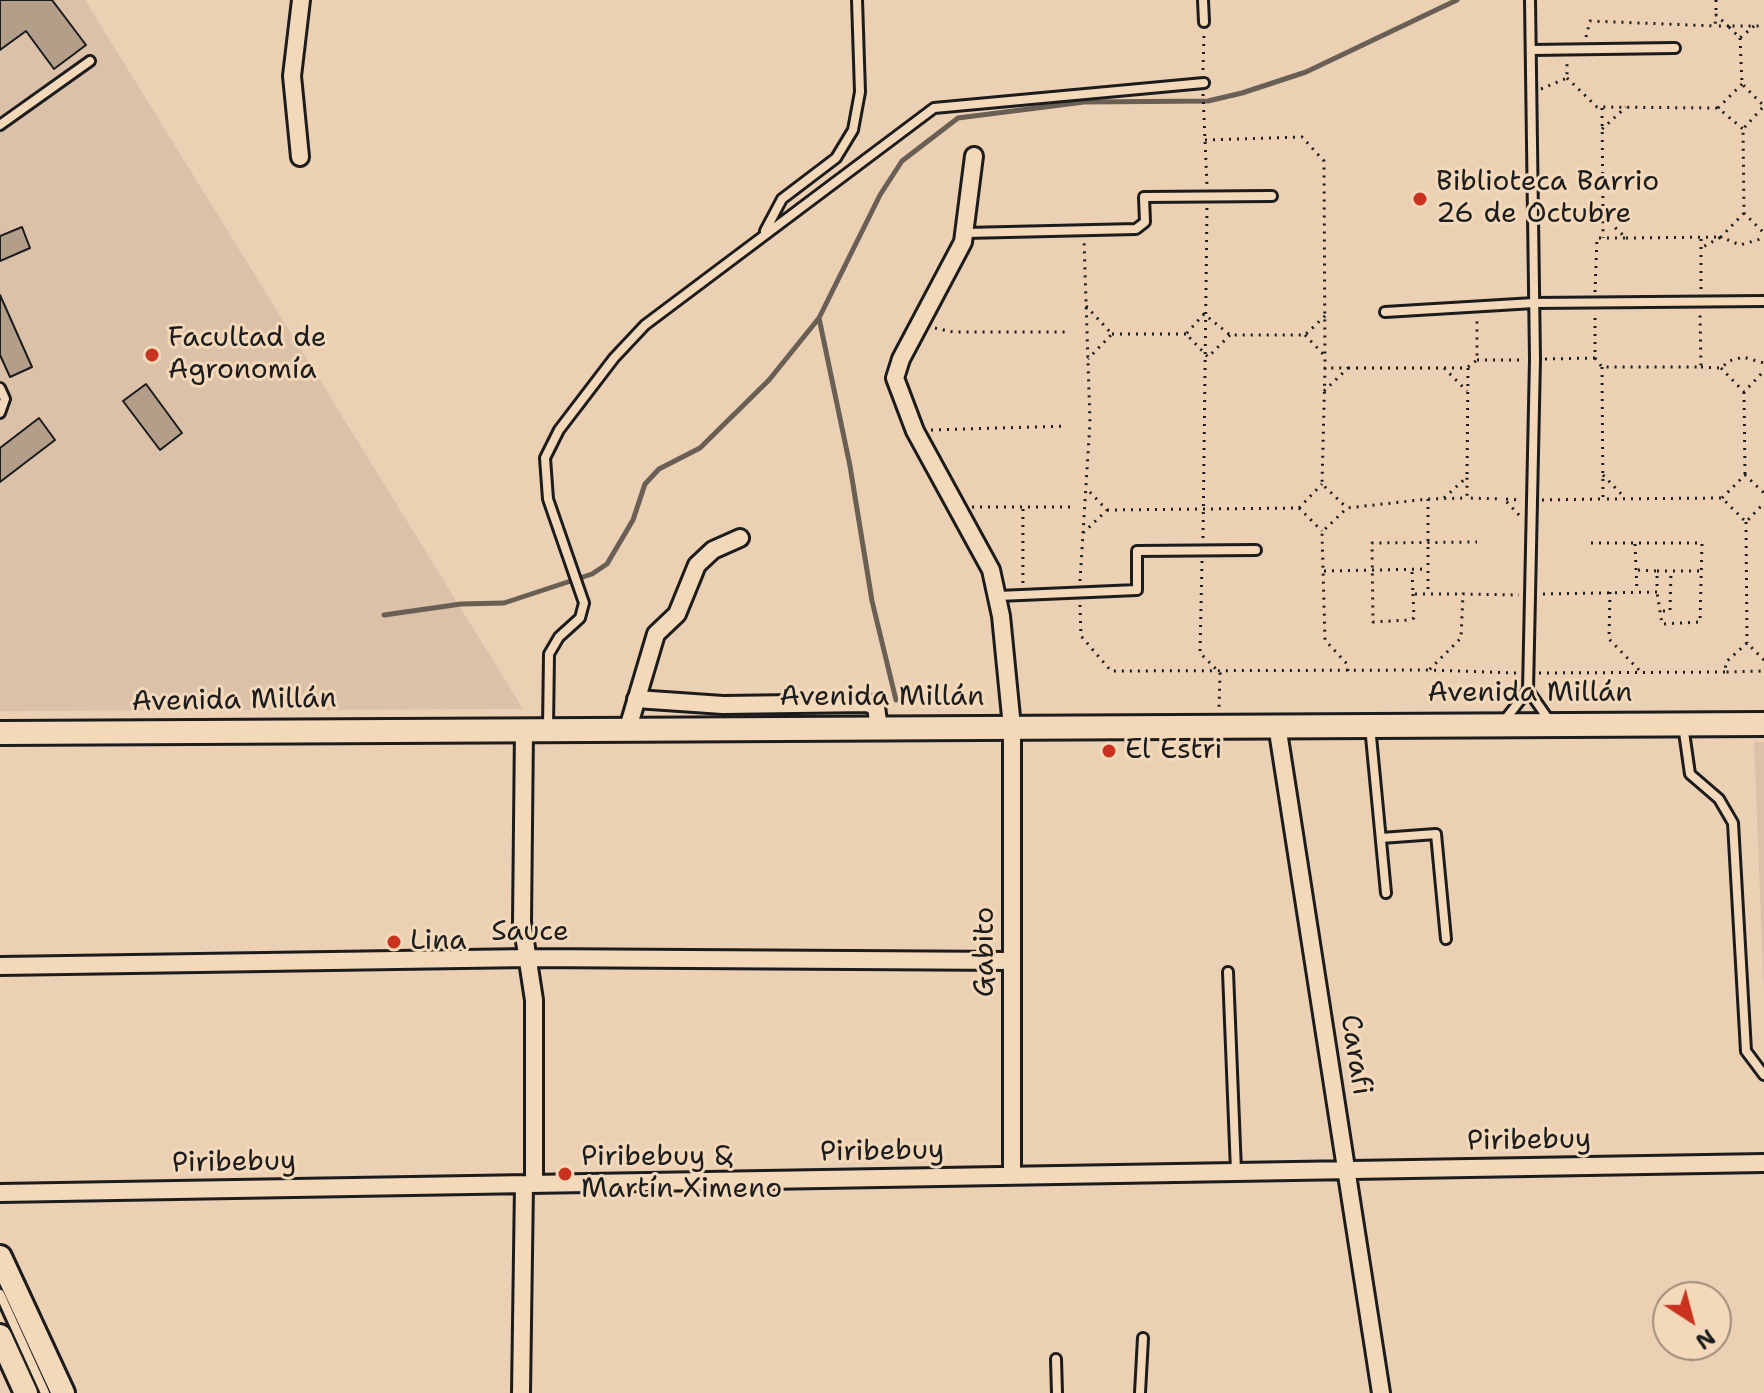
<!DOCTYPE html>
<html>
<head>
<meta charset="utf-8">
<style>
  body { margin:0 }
  #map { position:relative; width:1764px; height:1393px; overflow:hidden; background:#ebd0b4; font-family:"Shantell Sans",sans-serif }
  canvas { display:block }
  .north { position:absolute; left:1652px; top:1281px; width:80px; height:80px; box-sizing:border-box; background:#f4d8ba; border:2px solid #9e8d7b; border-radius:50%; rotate:144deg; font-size:22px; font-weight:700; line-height:32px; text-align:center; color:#1c1c1c }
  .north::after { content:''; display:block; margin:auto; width:28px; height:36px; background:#c8321e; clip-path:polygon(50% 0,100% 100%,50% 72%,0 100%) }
</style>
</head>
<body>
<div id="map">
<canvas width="1764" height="1393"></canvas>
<div class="north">N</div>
</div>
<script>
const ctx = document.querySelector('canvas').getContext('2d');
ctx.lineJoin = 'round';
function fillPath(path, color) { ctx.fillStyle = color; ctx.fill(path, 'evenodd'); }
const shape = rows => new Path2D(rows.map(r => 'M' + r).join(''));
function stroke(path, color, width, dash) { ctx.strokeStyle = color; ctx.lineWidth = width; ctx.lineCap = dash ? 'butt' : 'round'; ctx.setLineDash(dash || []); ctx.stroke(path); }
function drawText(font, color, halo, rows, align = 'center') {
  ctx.font = font + ' "Shantell Sans",sans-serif'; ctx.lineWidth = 6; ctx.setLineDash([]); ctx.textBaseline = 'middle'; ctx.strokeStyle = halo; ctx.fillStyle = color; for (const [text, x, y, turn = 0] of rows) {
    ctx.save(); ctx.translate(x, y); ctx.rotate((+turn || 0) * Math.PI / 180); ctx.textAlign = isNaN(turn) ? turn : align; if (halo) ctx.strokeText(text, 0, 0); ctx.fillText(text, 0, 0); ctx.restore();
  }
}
const built = shape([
  [0,0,85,0,523,709,0,711],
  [1754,742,1764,742,1764,993]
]);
const stream = shape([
  [819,318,850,466,872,601,896,700],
  [384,615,461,604,504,603,592,574,607,564,633,520,645,484,659,469,700,448,769,380,819,318,880,195,902,161,958,118,1084,102,1208,101,1242,93,1306,72,1457,0]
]);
const building = shape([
  [0,0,52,0,86,45,54,69,26,31,0,50,0,0],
  [22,227,30,248,0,261,0,236,22,227],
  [0,295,32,367,10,377,0,355,0,295],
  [146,384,182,433,160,450,123,401,146,384],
  [39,418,55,440,0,482,0,448,39,418]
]);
const path = shape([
  [1716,0,1716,15],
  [1754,26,1740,38,1728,26,1764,26],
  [1586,37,1590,21,1715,26,1716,15,1728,26,1715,26],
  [1740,38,1742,84,1764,106,1743,129,1744,213,1764,233],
  [1203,70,1204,34],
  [1567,78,1597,107,1718,108],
  [1742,84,1718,108,1743,129],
  [1541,89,1567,78,1567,62],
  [1203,94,1207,186],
  [1602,108,1603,216],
  [1602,129,1626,107],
  [1205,140,1302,137,1324,161,1325,368],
  [1744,213,1721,237,1740,245,1764,238],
  [1626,238,1721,237,1701,248],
  [1701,289,1701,237],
  [1595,292,1597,238,1626,238,1603,216,1603,238],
  [1086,306,1112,334,1088,359],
  [935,328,953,332,1068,332],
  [1112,334,1186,334],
  [1230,335,1208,357,1186,334,1204,314,1230,335,1305,335,1326,315],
  [1305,335,1324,355],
  [1595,358,1602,367,1701,367,1700,312],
  [1545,359,1595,358,1595,312],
  [1477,360,1525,360],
  [1468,367,1477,360,1477,319],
  [1602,367,1603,499,1722,498,1746,522,1764,503],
  [1701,367,1721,368,1729,361,1743,357,1764,363],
  [1348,368,1468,368,1467,477],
  [1444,368,1467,391],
  [1721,368,1744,392,1764,371],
  [1324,391,1348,368,1325,368,1322,484,1347,508],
  [1744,392,1745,475],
  [931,430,1067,426],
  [1603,475,1625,498],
  [1444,498,1467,477,1467,498,1502,499],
  [1722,498,1745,475,1764,493],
  [1428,499,1428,594],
  [1542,500,1602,499],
  [972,507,1072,507],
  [1299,508,1322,484],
  [1107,510,1299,508,1322,531],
  [1519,515,1504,499,1522,500],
  [1746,522,1747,643],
  [1083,533,1107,510,1086,488],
  [1203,538,1207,206],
  [1591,543,1702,543,1700,622,1662,624,1657,592],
  [1635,544,1637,592],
  [1202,561,1200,653,1220,673,1219,710],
  [1324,571,1428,569],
  [1657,571,1701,571],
  [1412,572,1413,594,1463,594],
  [1080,581,1090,422,1084,241],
  [1023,583,1023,507],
  [1610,592,1609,639,1641,672],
  [1413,594,1414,618,1410,620,1373,622,1372,543,1477,542],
  [1543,594,1657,592,1657,571,1636,570],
  [1080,605,1081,636,1111,671,1429,670],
  [1663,611,1670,611,1671,570],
  [1764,660,1747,643,1726,662,1725,672,1764,671],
  [1348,671,1347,664,1325,640,1322,532,1347,508,1428,499,1467,498],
  [1516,673,1429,670,1461,638,1463,594,1519,595],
  [1539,673,1725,672]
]);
const service = shape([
  [1203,0,1204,22],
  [1530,0,1535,359,1528,690,1549,720],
  [1531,50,1675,48],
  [0,125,90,61],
  [765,231,782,199,836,158,853,130,860,92,857,0],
  [965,233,1136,229,1145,222,1144,197,1272,196],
  [1385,312,1534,303,1764,301],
  [0,388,5,399,0,413],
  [998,596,1137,590,1137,551,1256,550],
  [1504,721,1528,690],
  [1683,725,1690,774,1719,799,1733,823,1746,1051,1764,1075],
  [1370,726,1386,893],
  [548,728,549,654,559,637,580,618,584,603,548,499,545,458,559,430,614,358,645,325,934,108,1204,83],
  [1381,838,1436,834,1446,939],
  [1228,972,1236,1171],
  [0,1294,45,1393],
  [1056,1359,1057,1393],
  [1140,1393,1143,1338]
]);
const minor = shape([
  [974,156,963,242,901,359,895,378,915,431,991,570,1001,616,1012,727,1012,1176],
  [300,157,292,76,301,0],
  [636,699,723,705,868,703,876,707,879,728],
  [1277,725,1381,1393],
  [628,728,656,634,677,614,697,565,713,550,740,538],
  [524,729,522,922,534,1000,534,1184],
  [0,966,529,958,1012,961],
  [0,1193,1764,1163],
  [521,1393,524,1185]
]);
const secondary = shape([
  [0,733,1764,724],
  [0,1257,63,1393],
  [0,1336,26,1393]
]);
const markers = [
  [1420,199,8,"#c8321e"],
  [152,355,8,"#c8321e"],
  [1109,751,8,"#c8321e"],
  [394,942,8,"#c8321e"],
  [565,1174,8,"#c8321e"]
];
const poiNames = [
  ["Biblioteca Barrio",1436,183],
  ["26 de Octubre",1436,215],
  ["Facultad de",168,339],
  ["Agronomía",168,371],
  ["El Estri",1125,751],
  ["Lina",410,942],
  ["Piribebuy &",581,1158],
  ["Martín Ximeno",581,1190]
];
const streetNames = [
  ["Avenida Millán",1530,694],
  ["Avenida Millán",882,698],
  ["Avenida Millán",234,701,-1],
  ["Sauce",530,933],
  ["Gabito",986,952,-90],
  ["Carafi",1355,1055,81],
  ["Piribebuy",1529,1141,-1],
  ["Piribebuy",882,1152,-1],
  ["Piribebuy",234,1163,-1]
];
fillPath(built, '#dac1a7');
stroke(stream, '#695f54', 5);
fillPath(building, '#b29e89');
stroke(building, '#1c1c1c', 2);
stroke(service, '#1c1c1c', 14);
stroke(minor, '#1c1c1c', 22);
stroke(secondary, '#1c1c1c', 28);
stroke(path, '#1c1c1c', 3, [2, 6]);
stroke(service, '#f4d8ba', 8);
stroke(minor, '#f4d8ba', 16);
stroke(secondary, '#f4d8ba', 22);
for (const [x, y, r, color] of markers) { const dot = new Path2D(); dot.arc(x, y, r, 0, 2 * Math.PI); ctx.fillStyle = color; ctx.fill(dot); stroke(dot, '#f4d8ba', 3); }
drawText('28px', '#1c1c1c', '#f4d8ba', poiNames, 'left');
drawText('28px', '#1c1c1c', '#f4d8ba', streetNames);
</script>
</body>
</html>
